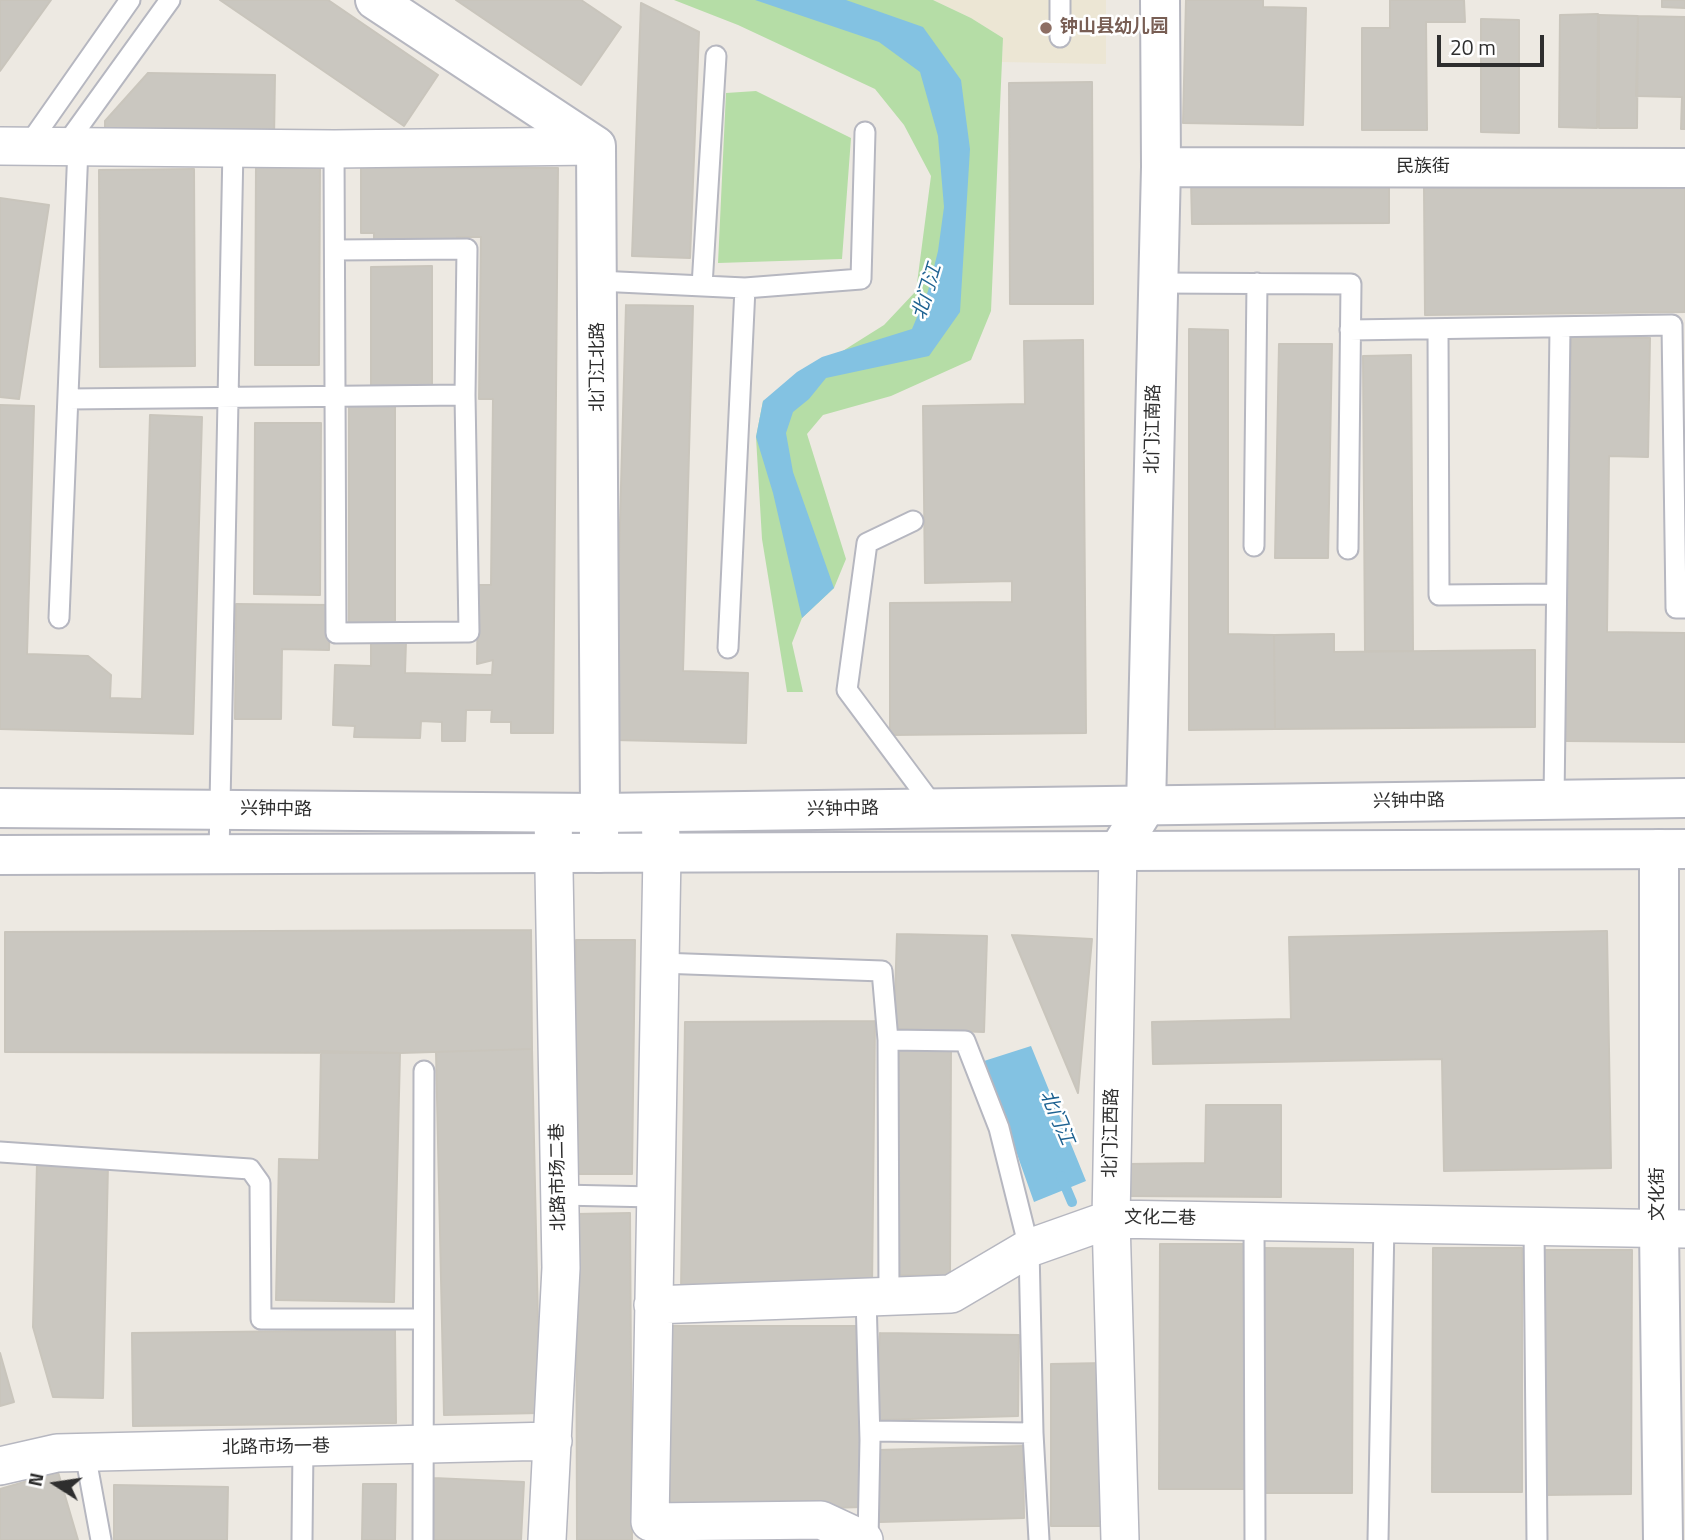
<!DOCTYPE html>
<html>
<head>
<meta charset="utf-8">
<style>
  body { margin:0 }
  #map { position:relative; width:1685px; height:1540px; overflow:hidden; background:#ede9e2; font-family:"Titillium Web",sans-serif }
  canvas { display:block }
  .north { position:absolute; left:21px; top:1449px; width:70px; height:70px; -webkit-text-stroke:5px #fff; paint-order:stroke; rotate:282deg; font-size:19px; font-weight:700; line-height:28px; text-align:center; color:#2e2e2e }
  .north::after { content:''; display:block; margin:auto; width:24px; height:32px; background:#2e2e2e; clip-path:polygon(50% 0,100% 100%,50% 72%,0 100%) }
  .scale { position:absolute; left:1437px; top:35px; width:107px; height:32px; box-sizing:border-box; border:4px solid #2e2e2e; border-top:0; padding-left:9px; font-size:21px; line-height:24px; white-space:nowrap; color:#2e2e2e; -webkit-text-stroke:5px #fff; paint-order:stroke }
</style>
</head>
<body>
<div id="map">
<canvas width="1685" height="1540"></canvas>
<div class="north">N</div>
<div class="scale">20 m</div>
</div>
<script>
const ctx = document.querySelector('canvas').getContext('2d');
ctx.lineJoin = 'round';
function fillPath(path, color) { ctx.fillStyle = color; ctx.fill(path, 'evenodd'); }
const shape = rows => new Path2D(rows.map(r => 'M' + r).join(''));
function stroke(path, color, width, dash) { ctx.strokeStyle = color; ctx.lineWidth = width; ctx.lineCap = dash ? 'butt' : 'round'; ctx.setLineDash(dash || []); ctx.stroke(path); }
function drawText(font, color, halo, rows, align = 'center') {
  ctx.font = font + ' "Titillium Web","Noto Sans SC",sans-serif'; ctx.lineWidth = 5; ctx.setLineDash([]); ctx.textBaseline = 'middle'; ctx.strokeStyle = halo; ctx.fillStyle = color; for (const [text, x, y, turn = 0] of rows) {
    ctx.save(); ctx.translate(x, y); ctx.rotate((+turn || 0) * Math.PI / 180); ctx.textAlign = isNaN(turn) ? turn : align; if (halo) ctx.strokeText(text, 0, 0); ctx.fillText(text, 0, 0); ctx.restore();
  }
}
const education = shape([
  [933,0,1106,0,1106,64,1002,62,1003,38,971,18]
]);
const green = shape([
  [674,0,933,0,971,18,1003,38,991,311,971,360,891,396,823,415,807,434,846,559,834,588,802,618,792,643,803,692,787,692,762,539,756,437,763,401,884,325,916,291,931,176,904,125,875,89,738,25],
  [756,91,851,138,842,259,718,263,726,93]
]);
const water = shape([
  [755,0,846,0,923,27,961,80,970,149,960,312,929,356,826,378,809,399,793,412,786,433,793,472,834,588,802,618,773,493,756,437,763,401,797,372,822,357,912,329,928,291,938,251,944,207,938,136,920,72,879,42],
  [1031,1046,1086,1181,1034,1202,984,1061]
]);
const stream = shape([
  [1061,1176,1072,1202]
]);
const building = shape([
  [0,0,51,0,0,71,0,0],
  [220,0,328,0,438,75,404,126,220,0],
  [456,0,581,0,621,27,581,85,456,0],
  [1186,0,1263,0,1263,7,1306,8,1303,125,1183,123,1186,0],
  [1390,0,1464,0,1465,22,1426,22,1427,130,1362,130,1362,28,1390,28,1390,0],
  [1662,0,1685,0,1685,8,1662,7,1662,0],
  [641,3,699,32,690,258,632,256,641,3],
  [1598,14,1597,128,1559,127,1560,15,1598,14],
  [1599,15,1638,16,1637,128,1599,128,1599,15],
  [1638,16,1685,17,1685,129,1681,129,1682,97,1636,96,1638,16],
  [1481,19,1519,20,1519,133,1481,132,1481,19],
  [148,73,275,75,274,139,105,135,105,121,148,73],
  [1092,82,1093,304,1010,304,1009,83,1092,82],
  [256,165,320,165,319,365,255,365,256,165],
  [361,167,558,168,553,733,511,733,511,722,491,722,492,710,466,710,465,741,442,741,442,722,421,721,420,738,354,737,355,726,333,725,335,665,371,666,371,640,406,641,405,673,492,675,493,660,477,664,478,585,491,585,493,399,479,399,481,237,457,237,457,247,374,246,374,233,361,233,361,167],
  [194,169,195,366,100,367,99,170,194,169],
  [1389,179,1389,223,1192,224,1191,180,1389,179],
  [1685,184,1685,312,1425,315,1424,187,1685,184],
  [0,198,49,205,19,399,0,397,0,198],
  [432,266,432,389,371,390,371,267,432,266],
  [626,305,693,306,683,671,748,673,746,743,614,740,626,305],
  [1189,329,1228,330,1228,634,1274,635,1275,729,1189,730,1189,329],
  [1571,337,1650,338,1648,457,1609,456,1607,632,1685,633,1685,742,1565,741,1571,337],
  [1083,340,1086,733,890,735,890,603,1012,602,1012,581,925,583,923,406,1025,404,1024,341,1083,340],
  [1279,344,1332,344,1328,558,1275,558,1279,344],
  [1411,355,1413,651,1365,651,1363,356,1411,355],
  [349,402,395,402,395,626,349,626,349,402],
  [0,405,34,406,27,654,88,656,111,675,110,698,142,699,150,415,202,417,193,734,0,729,0,405],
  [255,423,321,423,320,595,254,594,255,423],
  [236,604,330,605,329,650,282,649,281,719,235,719,236,604],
  [1334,634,1334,652,1535,650,1535,727,1275,729,1274,635,1334,634],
  [531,930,532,1049,400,1053,5,1052,5,932,531,930],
  [1607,931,1611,1168,1444,1171,1442,1059,1153,1064,1152,1022,1291,1019,1289,937,1607,931],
  [897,934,987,936,984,1032,894,1029,897,934],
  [1012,935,1092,939,1078,1093,1012,935],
  [576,940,635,940,632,1174,573,1174,576,940],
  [875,1021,872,1288,681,1290,685,1022,875,1021],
  [899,1047,951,1047,950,1275,898,1275,899,1047],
  [532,1049,540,1413,444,1415,436,1052,532,1049],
  [321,1051,400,1053,394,1302,276,1300,279,1159,319,1160,321,1051],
  [1206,1105,1281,1105,1281,1197,1128,1196,1128,1164,1205,1163,1206,1105],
  [37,1163,108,1164,103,1398,53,1397,33,1327,37,1163],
  [630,1213,632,1540,577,1540,576,1214,630,1213],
  [1160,1244,1249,1244,1249,1489,1159,1489,1160,1244],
  [1263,1248,1353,1249,1352,1493,1263,1493,1263,1248],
  [1433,1248,1522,1248,1522,1492,1432,1492,1433,1248],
  [1542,1250,1632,1250,1631,1494,1542,1495,1542,1250],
  [670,1326,856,1326,862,1507,670,1513,670,1326],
  [395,1330,396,1423,133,1426,132,1333,395,1330],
  [880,1333,1019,1335,1018,1416,874,1420,880,1333],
  [0,1353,14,1402,0,1406,0,1353],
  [1106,1363,1106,1526,1051,1526,1051,1364,1106,1363],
  [1023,1446,1024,1518,879,1522,878,1450,1023,1446],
  [58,1472,78,1540,0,1540,0,1489,58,1472],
  [433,1478,524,1482,521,1540,430,1540,433,1478],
  [363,1484,396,1484,395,1540,362,1540,363,1484],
  [114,1485,228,1487,227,1540,114,1540,114,1485]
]);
const service = shape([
  [1060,0,1060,37],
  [27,147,130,0],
  [64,147,170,0],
  [334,149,336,633,469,632,465,395,467,249,335,250],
  [598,281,745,288,728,648],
  [1158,283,1351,284,1348,549],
  [702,286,716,56],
  [745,288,861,279,865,132],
  [1438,329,1439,595,1556,594],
  [1350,330,1672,325,1676,608,1685,608],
  [68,399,465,395],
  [913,521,867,543,847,690,935,808],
  [1254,546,1257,283],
  [59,618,78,147],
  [1554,800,1560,327],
  [219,854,233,148],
  [660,963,882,971,888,1040,889,1296],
  [888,1040,965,1041,999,1128,1029,1248,1033,1433,1039,1540],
  [0,1152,250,1169,260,1183,261,1319,423,1319],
  [560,1195,655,1197],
  [1254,1221,1255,1540],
  [1534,1227,1537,1540],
  [866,1297,870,1440,868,1540],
  [870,1431,1033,1433],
  [85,1453,101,1540],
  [302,1540,303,1447],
  [423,1540,424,1071],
  [1378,1540,1384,1223]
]);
const minor = shape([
  [0,146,334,149,596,146],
  [660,821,662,853,650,1522,821,1520,864,1540],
  [1118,851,1111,1219,1120,1540],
  [653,1305,951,1294,1029,1248,1111,1219,1685,1229],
  [0,1466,57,1453,553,1441],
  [547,1540,561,1268,553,813]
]);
const tertiary = shape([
  [375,0,596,146,600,813,598,853],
  [1161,167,1685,168],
  [1659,849,1659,1229,1663,1540],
  [1118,851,1146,806,1161,167,1160,0]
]);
const secondary = shape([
  [0,808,600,813,1685,798],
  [0,855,1685,849]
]);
const markers = [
  [1046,28,7,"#8d6e63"]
];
const educationNames = [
  ["钟山县幼儿园",1060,28]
];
const streetNames = [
  ["民族街",1423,168],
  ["北门江北路",599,367,-90],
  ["北门江南路",1154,429,-89],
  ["兴钟中路",1409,802,-1],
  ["兴钟中路",276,810,1],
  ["兴钟中路",843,810,-1],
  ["北门江西路",1112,1133,-89],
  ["北路市场二巷",559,1177,-91],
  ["文化街",1659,1194,-90],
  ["文化二巷",1160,1219,1],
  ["北路市场一巷",276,1448,-1]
];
const waterNames = [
  ["北门江",928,292,-73],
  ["北门江",1056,1118,67]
];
fillPath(education, '#ece6d4');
fillPath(green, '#b5dda6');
fillPath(water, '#83c2e2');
stroke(stream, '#83c2e2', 10);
fillPath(building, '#cac7c0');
stroke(building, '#c9c5bc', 2);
stroke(service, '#b6b7c0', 23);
stroke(minor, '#b6b7c0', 40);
stroke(tertiary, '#b6b7c0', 42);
stroke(secondary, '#b6b7c0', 42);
stroke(service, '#fff', 19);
stroke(minor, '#fff', 37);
stroke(tertiary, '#fff', 38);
stroke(secondary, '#fff', 38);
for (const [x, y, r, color] of markers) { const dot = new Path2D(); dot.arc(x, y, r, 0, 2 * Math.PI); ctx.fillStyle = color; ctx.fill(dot); stroke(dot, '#fff', 2.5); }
drawText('bold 18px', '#785e54', '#fff', educationNames, 'left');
drawText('18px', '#2e2e2e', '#fff', streetNames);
drawText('italic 19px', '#1e6291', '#fff', waterNames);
</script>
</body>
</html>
